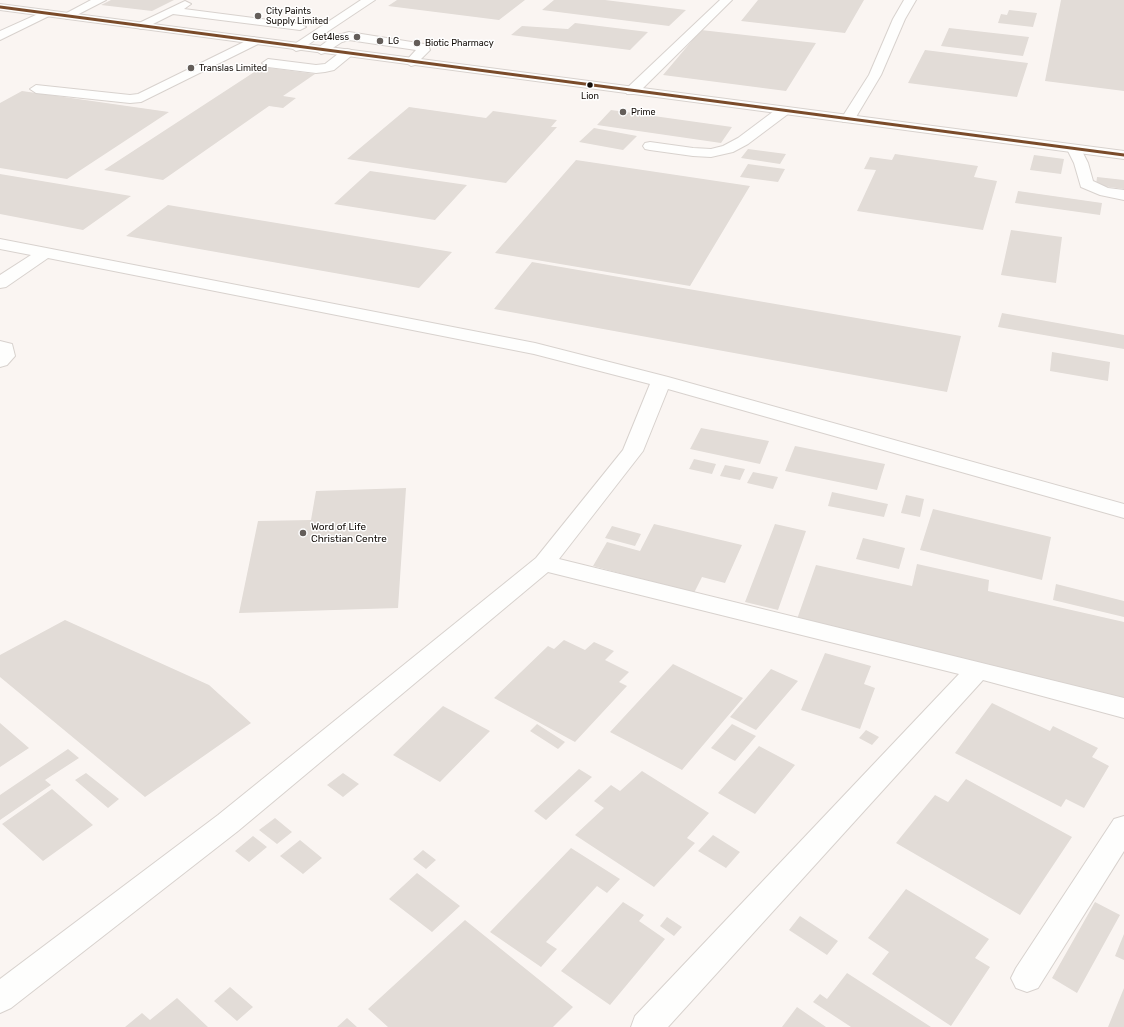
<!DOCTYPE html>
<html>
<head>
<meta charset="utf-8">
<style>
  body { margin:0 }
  canvas { display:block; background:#faf5f2 }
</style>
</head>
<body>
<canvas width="1124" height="1027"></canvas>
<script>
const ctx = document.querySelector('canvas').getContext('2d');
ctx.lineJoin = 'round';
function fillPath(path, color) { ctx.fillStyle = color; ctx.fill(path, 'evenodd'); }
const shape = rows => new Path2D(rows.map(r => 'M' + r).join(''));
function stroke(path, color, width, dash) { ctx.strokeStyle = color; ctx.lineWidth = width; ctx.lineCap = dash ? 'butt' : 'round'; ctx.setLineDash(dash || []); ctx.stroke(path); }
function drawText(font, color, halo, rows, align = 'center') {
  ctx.font = font + ' Rubik,sans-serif'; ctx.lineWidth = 3; ctx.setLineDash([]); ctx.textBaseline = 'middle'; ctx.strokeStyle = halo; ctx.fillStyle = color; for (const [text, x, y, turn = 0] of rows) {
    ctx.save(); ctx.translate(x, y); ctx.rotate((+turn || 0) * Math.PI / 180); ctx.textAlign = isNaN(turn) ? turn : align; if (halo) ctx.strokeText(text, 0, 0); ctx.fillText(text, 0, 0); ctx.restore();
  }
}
const building = shape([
  [111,0,174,0,152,11,101,5],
  [397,0,525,0,499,20,388,6],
  [554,0,605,0,686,10,669,26,542,10],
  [758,0,864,0,845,33,741,21],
  [1061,0,1124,0,1124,91,1045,81],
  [1009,10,1037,13,1033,27,998,23,1001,14,1007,15],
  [575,23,648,32,630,50,511,35,522,26,568,29],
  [949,28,1029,37,1023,56,941,46],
  [701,30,816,43,786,91,663,75],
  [925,50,1028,63,1017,97,908,83],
  [262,67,315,74,283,96,296,98,283,108,269,106,163,180,104,170],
  [22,91,169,112,67,179,0,168,0,103],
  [409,107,486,118,493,111,557,120,551,127,557,127,506,183,347,159],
  [611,110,732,127,721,143,597,125],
  [594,128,637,136,623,150,579,142],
  [748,149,786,154,780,164,741,158],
  [895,154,978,166,974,177,997,181,983,230,857,211,876,170,864,169,870,157,892,160],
  [1034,155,1064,159,1061,174,1030,170],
  [576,160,750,186,690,286,495,253],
  [748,164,785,169,778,182,740,177],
  [370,171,467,185,435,220,334,204],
  [0,174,131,196,83,230,0,214],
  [1097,177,1124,180,1124,189,1096,185],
  [1018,191,1102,203,1100,215,1015,203],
  [168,205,452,252,419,288,126,236],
  [1011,230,1062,237,1056,283,1001,275],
  [532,262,961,336,947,392,494,309],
  [1002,313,1124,335,1124,349,998,327],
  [1052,352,1110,362,1108,381,1050,371],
  [701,428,769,441,760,464,690,449],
  [795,446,885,464,877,490,785,471],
  [694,459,716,464,712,474,689,469],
  [725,465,745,469,740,480,720,476],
  [753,472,778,477,773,489,747,483],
  [406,488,398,608,239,613,258,521,311,520,316,491],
  [832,492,888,504,884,517,828,506],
  [906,495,924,499,920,517,901,513],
  [933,509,1051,537,1042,580,920,550],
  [654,524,742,545,725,583,702,577,694,593,593,566,607,542,640,551],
  [775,524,806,531,778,610,745,602],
  [612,526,641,534,635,546,605,538],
  [863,538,905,548,899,569,856,559],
  [917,564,989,580,988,591,1124,622,1124,701,796,622,816,565,912,586],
  [1056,584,1124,601,1124,617,1053,600],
  [65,620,209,685,251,723,145,797,0,677,0,655],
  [564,640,585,650,594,642,614,651,605,660,629,672,619,682,627,686,575,742,494,698,548,646,554,649],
  [825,653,871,666,864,684,875,688,860,729,801,710],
  [673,664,743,698,682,770,610,732],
  [771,669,798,681,756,730,730,717],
  [992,703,1050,731,1053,726,1098,748,1092,757,1109,766,1084,808,1066,799,1061,807,955,753],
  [443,706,490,731,440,782,393,755],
  [0,723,29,748,0,767],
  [537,724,565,742,558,749,530,731],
  [732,724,756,736,735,761,711,748],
  [866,730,879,737,872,745,859,738],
  [759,746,795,765,755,814,718,793],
  [68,749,79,758,45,780,51,785,0,820,0,795],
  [579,769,592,777,546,820,534,811],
  [642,771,709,813,687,838,695,843,654,887,575,835,604,808,594,801,611,785,620,791],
  [86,773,119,799,108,808,75,780],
  [343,773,359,784,343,797,327,785],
  [966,779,1072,837,1020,915,896,843,935,795,948,802],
  [52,789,93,825,43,861,2,824],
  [275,818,292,832,277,844,259,830],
  [713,835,740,852,726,868,698,851],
  [253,836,267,847,249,862,235,851],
  [300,840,322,858,303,874,280,856],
  [571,848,620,879,607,893,597,886,546,942,557,949,541,967,490,932],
  [423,850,436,860,426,869,413,859],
  [417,873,460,906,432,932,389,899],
  [906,889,989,939,975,958,990,967,951,1026,872,974,889,952,868,938],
  [623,902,644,915,639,921,665,939,610,1005,561,971],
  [1095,902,1120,915,1077,993,1052,978],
  [800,916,838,941,827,955,789,930],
  [667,917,682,927,674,936,660,926],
  [465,920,573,1007,553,1027,388,1027,368,1009],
  [1124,934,1124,960,1115,956],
  [847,973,931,1027,851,1027,813,1002,820,994,827,999],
  [230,987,253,1007,237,1021,214,1001],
  [1124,988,1124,1027,1108,1027],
  [177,998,208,1027,125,1027,142,1013,150,1020],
  [797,1007,826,1027,782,1027],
  [347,1018,357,1027,337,1027]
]);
const minor = shape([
  [91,0,106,0,71,18,67,19,61,16,91,0],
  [361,0,375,0,300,50,296,51,290,47,361,0],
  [720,0,732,0,637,94,627,94,625,91,627,88,720,0],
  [904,0,916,0,905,19,881,75,853,122,843,122,841,119,869,75,893,19,904,0],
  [185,1,191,4,184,9,300,24,306,27,300,30,173,14,145,28,141,29,135,26,137,24,185,1],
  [47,10,53,13,51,15,0,40,0,31,47,10],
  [349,32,424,44,428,45,430,50,415,65,411,66,405,62,416,50,349,40,342,42,325,53,321,54,315,50,334,36,349,32],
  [254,37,260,41,258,44,141,102,130,103,36,93,30,89,36,85,130,95,138,94,254,37],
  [347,49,351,50,353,53,351,56,334,70,325,72,316,73,268,67,262,63,268,59,316,65,325,64,343,50,347,49],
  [783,107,788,108,790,111,788,114,748,144,733,152,711,157,693,156,650,150,645,149,643,146,645,143,650,142,693,148,711,149,723,146,738,138,778,108,783,107],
  [1074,145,1079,146,1081,149,1088,163,1093,181,1108,188,1124,190,1124,200,1100,195,1081,187,1074,163,1067,149,1069,146,1074,145],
  [0,239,535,343,668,377,1124,504,1124,518,668,389,643,451,559,559,1124,698,1124,718,983,680,668,1027,631,1027,635,1016,959,674,548,572,238,831,11,1008,0,1013,0,979,218,815,536,558,623,450,650,384,534,354,48,258,6,287,0,288,0,275,31,255,0,249,0,239],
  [0,341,12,344,15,356,7,365,0,367,0,341],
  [1124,816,1124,851,1038,988,1027,992,1016,988,1011,978,1016,968,1114,819,1124,816]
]);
const major = shape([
  [0,4,1124,151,1124,159,0,10,0,4]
]);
const bus1 = shape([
  [0,7,1124,155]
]);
const markers = [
  [258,16,4,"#645e5a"],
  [357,37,4,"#645e5a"],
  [380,41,4,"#645e5a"],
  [417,43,4,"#645e5a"],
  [191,68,4,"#645e5a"],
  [590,85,3.5,"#130d08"],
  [623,112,4,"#645e5a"],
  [303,533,4,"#645e5a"]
];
const farPoinames = [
  ["City Paints",266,11],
  ["Supply Limited",266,21],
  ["Get4less",349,37,"right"],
  ["LG",388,41],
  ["Biotic Pharmacy",425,43],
  ["Translas Limited",199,68],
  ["Prime",631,112]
];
const busNames = [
  ["Lion",590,96]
];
const poiNames = [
  ["Word of Life",311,527],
  ["Christian Centre",311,539]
];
fillPath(building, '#e2dcd7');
stroke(minor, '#d8d2ce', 2);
stroke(major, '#d8d2ce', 2);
fillPath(minor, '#fefefd');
fillPath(major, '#fefefd');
stroke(bus1, '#7a4b2a', 3);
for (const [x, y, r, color] of markers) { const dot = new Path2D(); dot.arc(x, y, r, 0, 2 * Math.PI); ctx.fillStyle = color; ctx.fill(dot); stroke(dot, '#fff', 1.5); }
drawText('9px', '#130d08', '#fff', farPoinames, 'left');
drawText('9px', '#130d08', '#fff', busNames);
drawText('10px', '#130d08', '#fff', poiNames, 'left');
</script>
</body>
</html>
